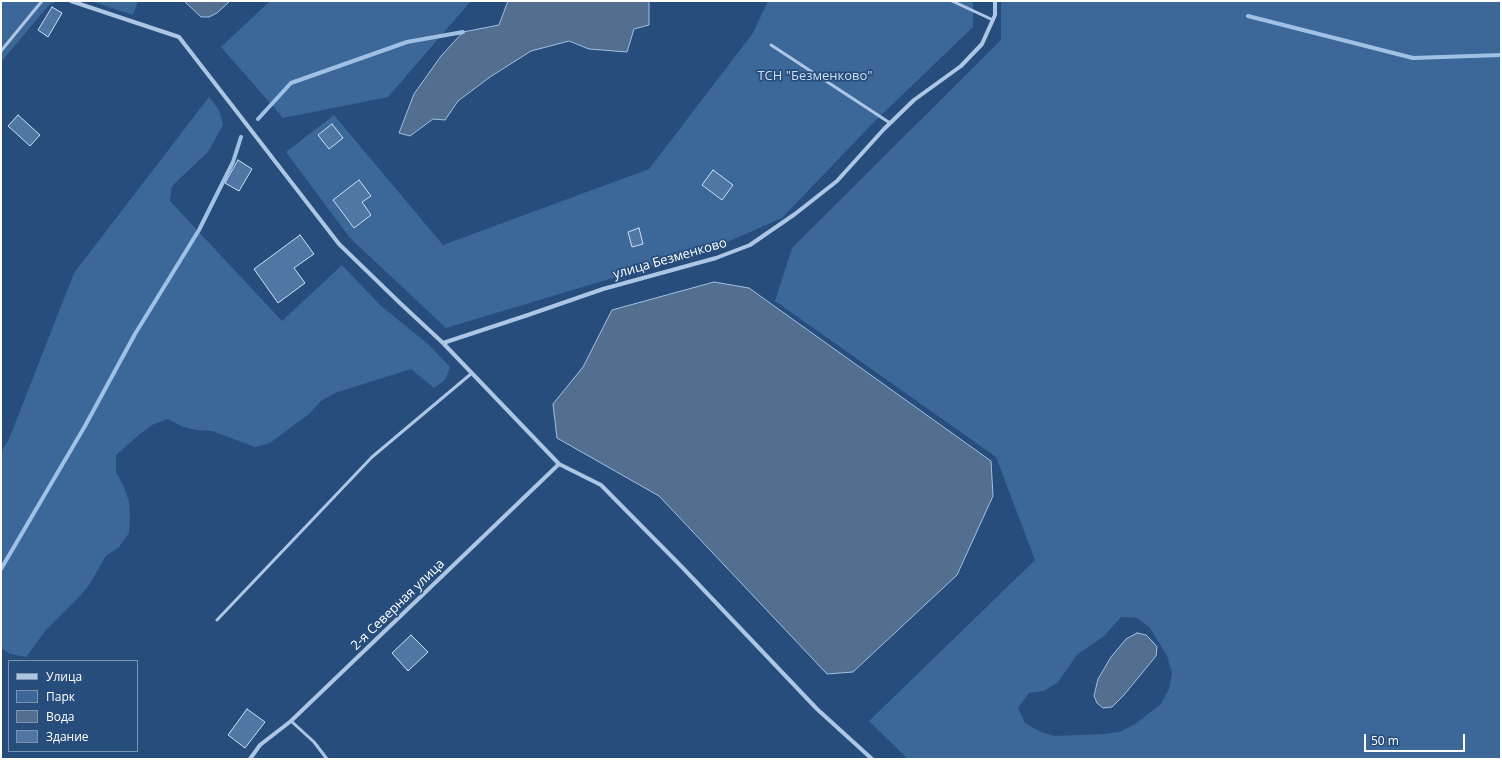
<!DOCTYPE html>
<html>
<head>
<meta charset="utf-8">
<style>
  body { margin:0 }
  #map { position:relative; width:1502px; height:760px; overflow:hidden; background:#274d7c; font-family:"Open Sans",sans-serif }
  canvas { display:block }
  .frame { position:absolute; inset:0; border:2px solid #fff; pointer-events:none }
  .legend { position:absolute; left:8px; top:660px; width:130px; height:92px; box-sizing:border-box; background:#274d7c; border:1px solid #7d94b0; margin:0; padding:5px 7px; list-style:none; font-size:12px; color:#fff }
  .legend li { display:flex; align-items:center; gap:8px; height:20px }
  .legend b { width:20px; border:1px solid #7d94b0 }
  .scale { position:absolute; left:1364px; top:734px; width:101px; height:18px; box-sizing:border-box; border:2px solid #fff; border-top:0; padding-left:5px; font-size:12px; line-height:14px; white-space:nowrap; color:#fff; -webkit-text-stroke:3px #274d7c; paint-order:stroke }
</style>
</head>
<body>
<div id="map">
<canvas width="1502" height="760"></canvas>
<div class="frame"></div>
<ul class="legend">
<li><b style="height:5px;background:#acc6e4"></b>Улица</li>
<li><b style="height:11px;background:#3b6799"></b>Парк</li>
<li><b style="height:11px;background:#536e8f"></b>Вода</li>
<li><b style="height:11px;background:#5077a4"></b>Здание</li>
</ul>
<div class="scale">50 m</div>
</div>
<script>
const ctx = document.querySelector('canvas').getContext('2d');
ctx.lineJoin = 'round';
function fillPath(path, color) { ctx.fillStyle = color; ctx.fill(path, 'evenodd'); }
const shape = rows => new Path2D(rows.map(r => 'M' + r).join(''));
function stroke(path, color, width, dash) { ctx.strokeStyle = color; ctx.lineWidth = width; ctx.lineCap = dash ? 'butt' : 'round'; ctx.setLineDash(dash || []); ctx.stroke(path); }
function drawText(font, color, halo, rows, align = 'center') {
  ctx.font = font + ' "Open Sans",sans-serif'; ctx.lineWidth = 3.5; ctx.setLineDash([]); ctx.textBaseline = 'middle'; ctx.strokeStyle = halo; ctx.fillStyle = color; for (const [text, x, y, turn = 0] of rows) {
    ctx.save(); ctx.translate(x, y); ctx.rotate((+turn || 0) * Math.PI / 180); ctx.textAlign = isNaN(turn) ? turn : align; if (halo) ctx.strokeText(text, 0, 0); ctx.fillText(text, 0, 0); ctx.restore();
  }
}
const green = shape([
  [1,1,57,1,49,5,1,62],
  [91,1,138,1,133,15],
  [270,1,471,1,388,97,283,118,221,47],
  [768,1,973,1,973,27,873,123,782,218,716,247,446,328,350,238,286,152,334,115,443,245,649,169,753,33],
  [1001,1,1501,1,1501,759,908,759,869,721,1035,560,996,457,775,301,792,248,1001,40],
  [1121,617,1137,618,1150,628,1167,656,1172,673,1169,689,1161,704,1135,724,1120,732,1104,734,1054,736,1039,731,1025,723,1018,708,1029,693,1044,691,1058,682,1077,655,1104,636],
  [209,97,219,110,223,125,208,152,172,186,170,201,282,321,342,265,380,305,429,345,450,367,445,380,434,388,411,369,335,393,321,401,309,414,270,443,255,447,212,431,196,430,181,426,168,419,152,425,140,434,116,455,116,472,124,487,129,502,130,517,129,533,119,547,106,556,89,585,79,597,46,630,26,657,10,654,1,648,1,452,9,439,74,273]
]);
const water = shape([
  [184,1,230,1,217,13,209,17,201,17,184,1],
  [508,1,649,1,649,25,634,29,627,52,589,49,569,41,531,51,490,77,458,101,445,120,433,119,410,136,399,133,414,94,441,56,463,32,499,25,508,1],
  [714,282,749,288,991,461,993,496,957,575,853,672,827,674,659,496,557,438,553,404,583,367,612,310,714,282],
  [1137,633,1146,635,1152,641,1157,647,1156,656,1124,695,1112,707,1103,708,1097,703,1094,696,1098,679,1111,657,1126,639,1137,633]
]);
const stream = shape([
  [1248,16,1413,58,1501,55],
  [258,119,291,83,407,42,463,32],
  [1,569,85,426,135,334,199,230,233,162,241,137]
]);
const building = shape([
  [52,7,62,13,48,37,38,30,52,7],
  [18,115,40,135,30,146,8,126,18,115],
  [332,124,343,138,329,149,318,135,332,124],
  [238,160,252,169,239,191,225,183,238,160],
  [713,170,733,185,722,200,702,185,713,170],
  [359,180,371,196,362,202,371,215,354,228,333,200,359,180],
  [639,228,643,244,632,247,628,232,639,228],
  [300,235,314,254,294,268,305,283,278,303,254,269,300,235],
  [411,635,428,652,408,671,392,653,411,635],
  [247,709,265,722,245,748,228,735,247,709]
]);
const service = shape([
  [952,1,993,20],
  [771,45,890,123],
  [1,51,42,1],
  [217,620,372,457,472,373],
  [291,721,314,742,327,759]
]);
const minor = shape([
  [71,1,179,37,339,244,401,304,443,343,559,464,601,485,682,567,817,709,872,759],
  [443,343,528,315,603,289,716,258,750,245,795,214,837,181,884,129,914,100,961,66,982,44,995,15,995,1],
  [250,759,260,745,291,721,559,464]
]);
const parkNames = [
  ["ТСН \"Безменково\"",815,76]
];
const streetNames = [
  ["улица Безменково",670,259,-16],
  ["2-я Северная улица",398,605,-44]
];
fillPath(green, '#3b6799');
fillPath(water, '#536e8f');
stroke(water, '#a0c1e4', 1);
stroke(stream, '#a0c1e4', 4);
fillPath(building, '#5077a4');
stroke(building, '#cedff3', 1);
stroke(service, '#acc6e4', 3);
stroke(minor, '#acc6e4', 4);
drawText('13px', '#cedff3', '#274d7c', parkNames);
drawText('13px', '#fff', '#274d7c', streetNames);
</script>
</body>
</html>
